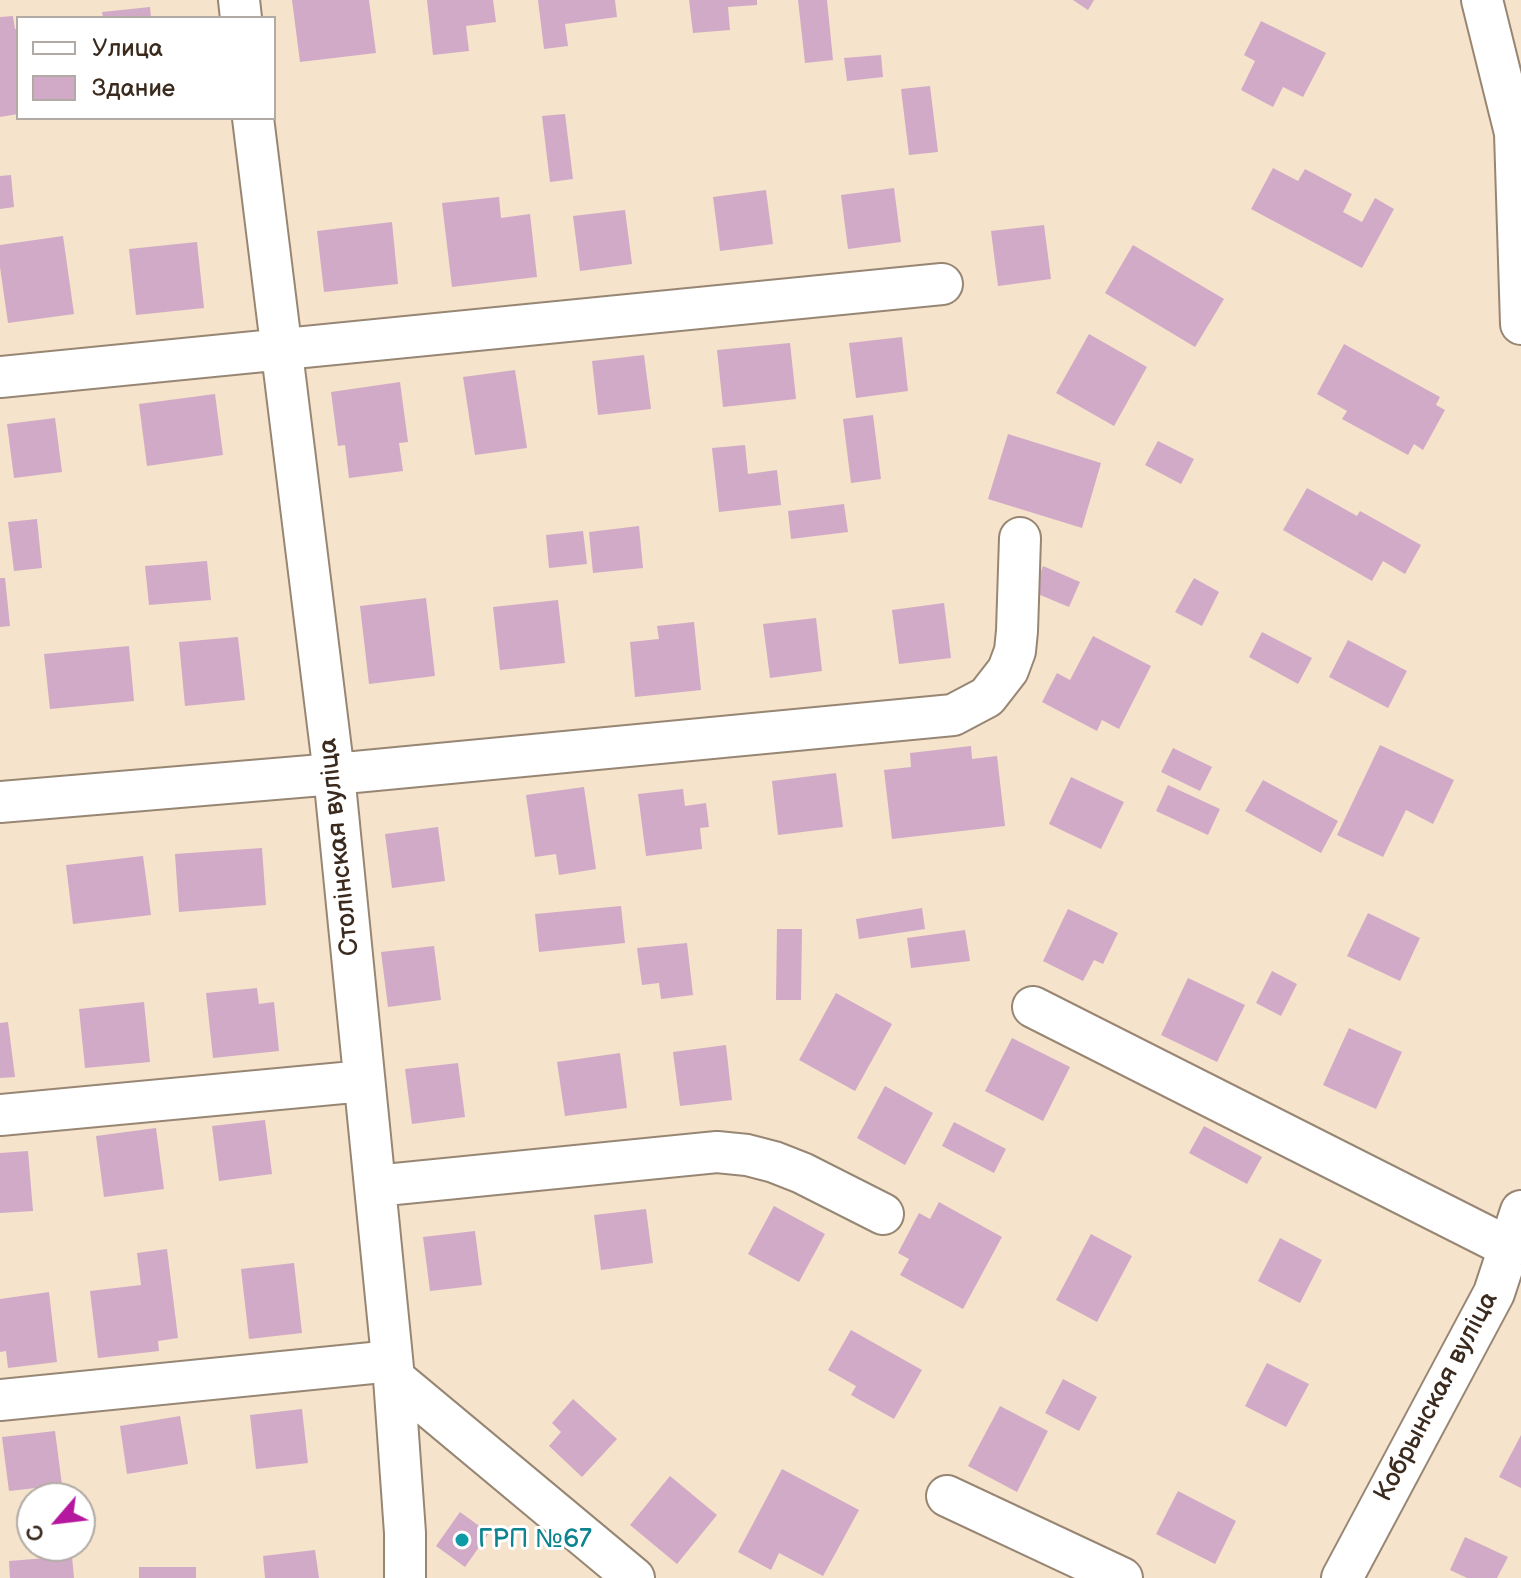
<!DOCTYPE html>
<html>
<head>
<meta charset="utf-8">
<style>
  body { margin:0 }
  #map { position:relative; width:1521px; height:1578px; overflow:hidden; background:#f5e3cb; font-family:"Balsamiq Sans",sans-serif }
  canvas { display:block }
  .legend { position:absolute; left:16px; top:16px; width:260px; height:104px; box-sizing:border-box; background:#fff; border:2px solid #b1aaa5; margin:0; padding:10px 14px; list-style:none; font-size:24px; color:#3b2a1e }
  .legend li { display:flex; align-items:center; gap:16px; height:40px }
  .legend b { width:40px; border:2px solid #b1aaa5 }
  .north { position:absolute; left:16px; top:1482px; width:80px; height:80px; box-sizing:border-box; background:#fff; border:2px solid #b1aaa5; border-radius:50%; rotate:242deg; font-size:22px; font-weight:700; line-height:32px; text-align:center; color:#3b2a1e }
  .north::after { content:''; display:block; margin:auto; width:28px; height:36px; background:#b5179e; clip-path:polygon(50% 0,100% 100%,50% 72%,0 100%) }
</style>
</head>
<body>
<div id="map">
<canvas width="1521" height="1578"></canvas>
<ul class="legend">
<li><b style="height:10px;background:#fff"></b>Улица</li>
<li><b style="height:22px;background:#d1aac7"></b>Здание</li>
</ul>
<div class="north">С</div>
</div>
<script>
const ctx = document.querySelector('canvas').getContext('2d');
ctx.lineJoin = 'round';
function fillPath(path, color) { ctx.fillStyle = color; ctx.fill(path, 'evenodd'); }
const shape = rows => new Path2D(rows.map(r => 'M' + r).join(''));
function stroke(path, color, width, dash) { ctx.strokeStyle = color; ctx.lineWidth = width; ctx.lineCap = dash ? 'butt' : 'round'; ctx.setLineDash(dash || []); ctx.stroke(path); }
function drawText(font, color, halo, rows, align = 'center') {
  ctx.font = font + ' "Balsamiq Sans",sans-serif'; ctx.lineWidth = 6; ctx.setLineDash([]); ctx.textBaseline = 'middle'; ctx.strokeStyle = halo; ctx.fillStyle = color; for (const [text, x, y, turn = 0] of rows) {
    ctx.save(); ctx.translate(x, y); ctx.rotate((+turn || 0) * Math.PI / 180); ctx.textAlign = isNaN(turn) ? turn : align; if (halo) ctx.strokeText(text, 0, 0); ctx.fillText(text, 0, 0); ctx.restore();
  }
}
const building = shape([
  [292,0,369,0,376,53,300,62],
  [427,0,493,0,496,22,466,26,469,51,433,55],
  [538,0,615,0,617,17,565,24,568,46,544,49],
  [689,0,757,0,757,5,728,7,730,30,693,33],
  [798,0,827,0,833,60,805,63],
  [1073,0,1094,0,1088,10],
  [150,7,151,18,103,18,102,12],
  [13,16,15,29,18,29,18,114,0,117,0,17],
  [1261,21,1326,53,1303,97,1283,87,1273,107,1241,90,1255,61,1244,55],
  [881,55,883,77,847,81,844,58],
  [930,86,938,152,909,155,901,89],
  [565,114,573,179,550,182,542,116],
  [1273,168,1298,181,1305,169,1352,194,1343,212,1362,222,1375,198,1394,209,1362,268,1251,209],
  [11,175,14,207,0,209,0,176],
  [894,188,901,242,848,249,841,195],
  [766,190,773,244,720,251,713,197],
  [499,197,501,218,530,214,537,277,452,287,442,203],
  [625,210,632,264,580,271,573,216],
  [392,222,398,284,324,292,317,231],
  [1044,225,1051,279,998,286,991,231],
  [63,236,74,314,8,323,0,267,0,245],
  [197,242,204,308,136,315,129,249],
  [1133,245,1224,299,1195,347,1105,293],
  [1089,334,1147,367,1114,426,1056,393],
  [902,337,908,391,856,398,849,343],
  [790,343,796,399,723,407,717,350],
  [1344,344,1440,397,1436,405,1445,410,1423,450,1414,444,1408,455,1342,419,1347,411,1317,394],
  [644,355,651,409,598,415,592,361],
  [515,370,527,448,475,455,463,377],
  [400,382,408,442,399,443,403,471,349,478,345,445,338,446,331,392],
  [215,394,223,455,147,466,139,404],
  [873,415,881,479,851,483,843,419],
  [55,418,62,472,14,478,7,424],
  [1008,434,1101,463,1082,528,988,499],
  [1158,441,1194,459,1181,484,1145,465],
  [745,445,748,474,777,470,781,505,719,512,712,448],
  [1307,488,1357,516,1360,511,1421,545,1405,574,1383,561,1372,581,1283,530],
  [844,504,848,532,791,539,788,511],
  [37,519,42,568,14,571,8,522],
  [639,526,643,568,593,573,589,532],
  [583,531,587,564,549,568,546,535],
  [207,561,211,600,149,605,145,566],
  [1043,566,1080,582,1069,607,1033,592],
  [0,578,5,578,10,626,0,627],
  [1194,578,1219,592,1202,626,1175,612],
  [426,598,435,676,369,684,360,606],
  [558,600,565,663,500,670,493,607],
  [944,603,951,658,899,664,892,610],
  [816,618,822,671,770,678,763,624],
  [694,622,701,690,635,697,630,642,659,639,657,626],
  [1262,632,1312,658,1298,684,1249,657],
  [1093,636,1151,666,1119,729,1102,720,1097,731,1042,702,1057,673,1070,680],
  [238,637,245,700,185,706,179,642],
  [1348,640,1407,671,1388,708,1329,677],
  [129,646,134,701,50,709,44,654],
  [1380,745,1454,780,1433,824,1406,810,1383,857,1337,835],
  [971,746,972,759,997,756,1005,826,892,839,884,770,911,767,910,753],
  [1173,748,1212,767,1200,791,1161,772],
  [836,773,843,827,778,835,772,781],
  [1071,777,1124,802,1101,849,1049,824],
  [1263,780,1338,821,1321,853,1245,811],
  [1168,785,1220,809,1208,835,1156,811],
  [584,787,596,869,559,875,556,854,535,857,526,795],
  [683,789,685,806,706,803,709,827,700,828,702,849,646,856,638,794],
  [438,827,445,881,392,888,385,834],
  [262,848,266,905,179,912,175,854],
  [143,856,151,915,73,924,66,865],
  [621,906,625,943,539,952,535,914],
  [922,908,925,929,859,939,856,919],
  [1068,909,1118,933,1103,964,1094,960,1083,981,1043,961],
  [1368,913,1420,938,1400,981,1347,956],
  [777,929,802,929,801,1000,776,1000],
  [965,930,970,961,911,968,907,938],
  [687,943,693,995,661,999,659,983,642,985,637,948],
  [434,946,441,1000,388,1007,381,952],
  [1272,971,1297,984,1281,1016,1256,1003],
  [1188,978,1245,1005,1217,1062,1161,1035],
  [257,988,259,1004,274,1002,279,1051,213,1058,206,993],
  [836,993,892,1024,855,1091,799,1060],
  [144,1002,150,1062,85,1068,79,1009],
  [8,1022,15,1077,0,1078,0,1023],
  [1349,1028,1402,1052,1376,1109,1323,1085],
  [1012,1038,1070,1067,1043,1121,985,1091],
  [726,1045,732,1100,680,1106,673,1052],
  [620,1053,627,1108,565,1116,557,1062],
  [458,1063,465,1117,412,1124,405,1069],
  [885,1086,933,1113,905,1165,857,1138],
  [265,1120,272,1174,219,1181,212,1126],
  [954,1122,1006,1149,994,1173,942,1146],
  [1204,1126,1262,1157,1247,1184,1189,1153],
  [156,1128,164,1189,104,1197,96,1136],
  [28,1151,33,1211,0,1213,0,1153],
  [939,1202,1002,1237,963,1309,900,1275,909,1259,898,1253,919,1213,930,1219],
  [774,1206,825,1234,799,1282,748,1254],
  [646,1209,653,1263,601,1270,594,1215],
  [475,1231,482,1285,430,1291,423,1237],
  [1091,1234,1132,1256,1097,1322,1056,1300],
  [1280,1238,1322,1260,1300,1303,1258,1281],
  [167,1249,178,1338,158,1341,159,1351,98,1358,90,1291,141,1285,137,1253],
  [294,1263,302,1333,249,1339,241,1269],
  [49,1292,57,1362,8,1368,6,1351,0,1352,0,1299],
  [851,1330,922,1370,894,1419,851,1395,856,1386,828,1370],
  [1267,1363,1309,1384,1286,1427,1245,1406],
  [1063,1379,1097,1397,1079,1431,1045,1413],
  [573,1399,617,1439,582,1477,549,1446,561,1432,552,1423],
  [1000,1406,1048,1431,1017,1492,968,1466],
  [302,1409,308,1463,256,1469,250,1415],
  [180,1416,188,1464,127,1474,120,1426],
  [55,1431,62,1485,9,1491,2,1437],
  [1521,1435,1521,1488,1499,1477],
  [782,1469,859,1510,823,1576,779,1553,771,1570,738,1552],
  [670,1476,717,1515,677,1564,630,1525],
  [1178,1491,1236,1521,1215,1564,1156,1534],
  [460,1512,489,1533,465,1567,436,1546],
  [1465,1537,1508,1557,1497,1578,1467,1578,1450,1570],
  [315,1550,319,1578,265,1578,263,1556],
  [72,1556,74,1578,10,1578,9,1561],
  [139,1567,196,1567,196,1578,139,1578]
]);
const minor = shape([
  [239,0,241,18],
  [1482,0,1515,133,1521,324],
  [253,118,334,774,394,1378,405,1533,405,1578],
  [0,377,942,284],
  [0,802,334,774,953,715,987,697,1008,670,1015,651,1017,631,1020,538],
  [1033,1007,1510,1248],
  [0,1115,364,1081],
  [375,1186,717,1152,747,1155,774,1162,802,1173,883,1214],
  [394,1378,634,1578],
  [0,1400,392,1361],
  [947,1496,1122,1578],
  [1342,1578,1494,1293,1521,1211]
]);
const markers = [
  [462,1540,8,"#0f9aa8"]
];
const streetNames = [
  ["Столінская вуліца",340,847,-96],
  ["Кобрынская вуліца",1437,1397,-62]
];
const cultureNames = [
  ["ГРП №67",478,1540]
];
fillPath(building, '#d1aac7');
stroke(minor, '#988674', 44);
stroke(minor, '#fff', 40);
for (const [x, y, r, color] of markers) { const dot = new Path2D(); dot.arc(x, y, r, 0, 2 * Math.PI); ctx.fillStyle = color; ctx.fill(dot); stroke(dot, '#fff', 3); }
drawText('26px', '#3b2a1e', '#fff', streetNames);
drawText('26px', '#0d838f', '#fff', cultureNames, 'left');
</script>
</body>
</html>
